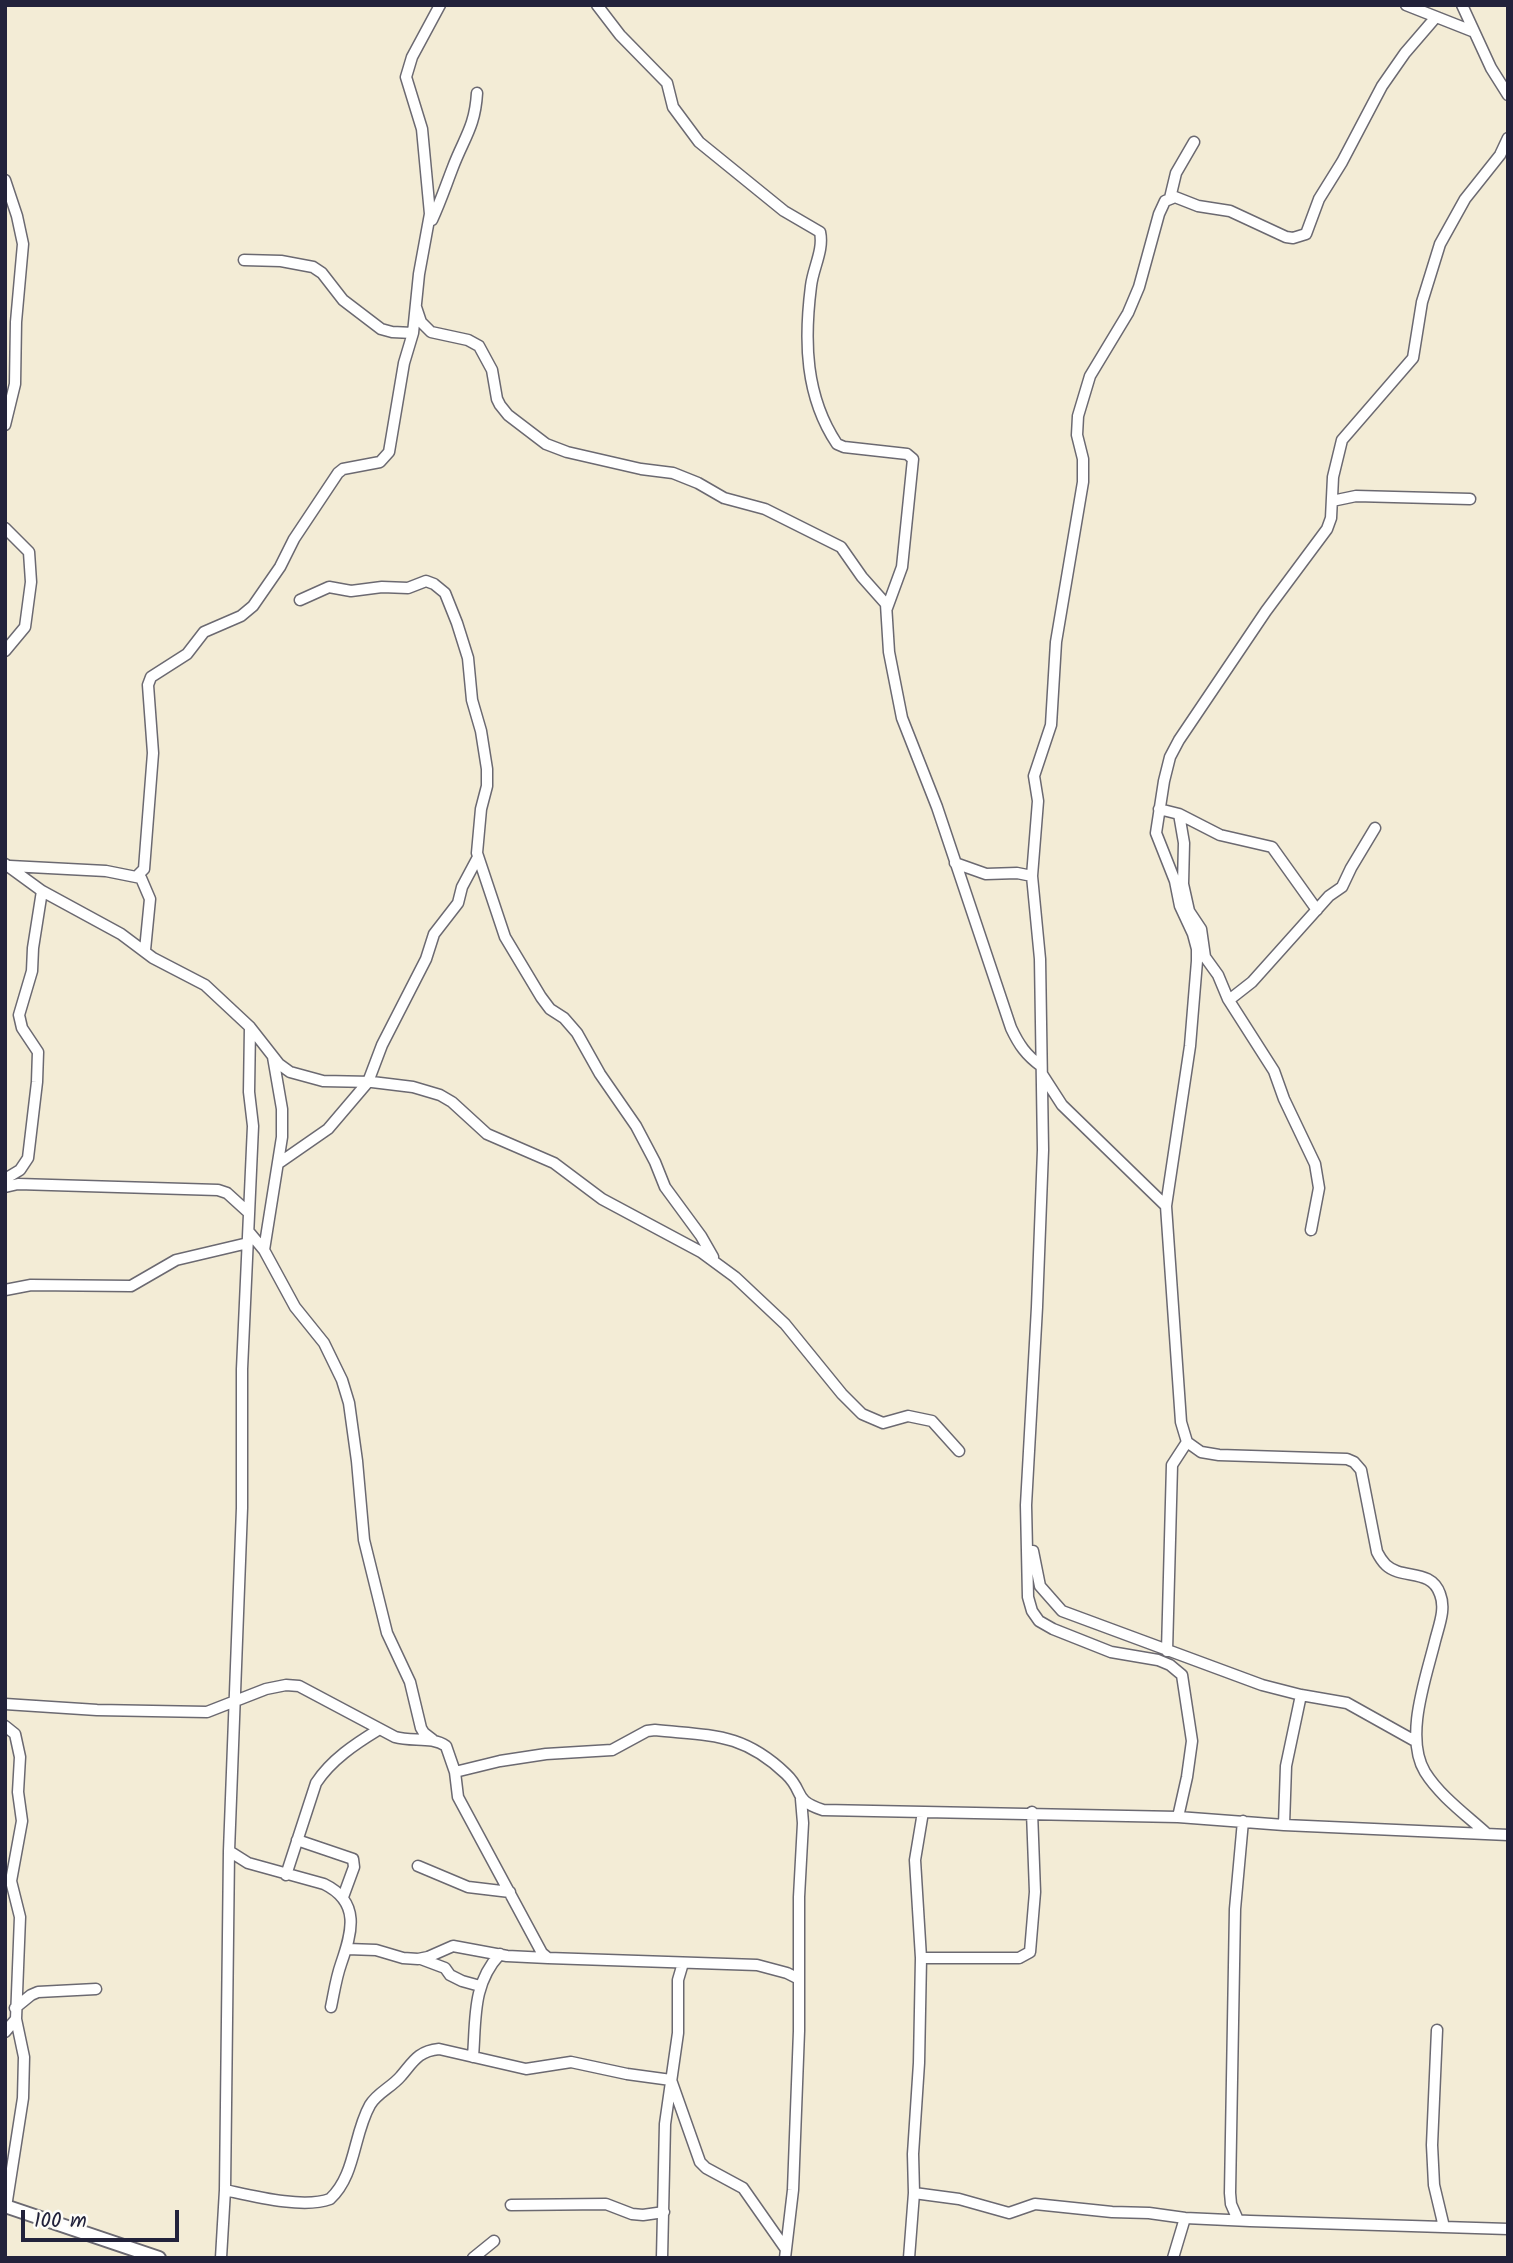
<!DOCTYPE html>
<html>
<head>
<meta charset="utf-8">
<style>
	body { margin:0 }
	#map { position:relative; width:1513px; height:2263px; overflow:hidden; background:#f3ecd6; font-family:Kalam,sans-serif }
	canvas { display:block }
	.frame { position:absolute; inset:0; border:7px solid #22223b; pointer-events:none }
	.scale { position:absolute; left:21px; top:2210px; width:158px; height:32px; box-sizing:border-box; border:4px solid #22223b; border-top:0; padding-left:9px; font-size:21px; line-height:24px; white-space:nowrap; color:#22223b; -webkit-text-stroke:5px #fdfcf7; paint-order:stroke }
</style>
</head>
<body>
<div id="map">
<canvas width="1513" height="2263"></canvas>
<div class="frame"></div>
<div class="scale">100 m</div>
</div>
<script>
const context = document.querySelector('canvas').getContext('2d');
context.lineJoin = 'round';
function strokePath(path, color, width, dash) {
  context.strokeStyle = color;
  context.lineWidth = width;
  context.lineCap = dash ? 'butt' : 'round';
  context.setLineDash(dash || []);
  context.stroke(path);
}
const minor = new Path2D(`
	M 597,5 L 620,35 L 667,83 L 673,107 L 699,142 L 784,211 L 820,232 C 824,250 813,268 811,286 C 804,341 805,396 837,444 L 844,447 L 907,454 L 913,459 L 902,567 L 887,608
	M 1406,5 L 1472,31
	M 1462,5 L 1491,68 L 1508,95
	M 5,180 L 17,216 L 23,244 L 16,322 L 15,384 L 5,425
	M 1170,198 L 1176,173 L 1194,142
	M 432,220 C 440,203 446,185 453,167 C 464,138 475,127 477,93
	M 244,260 L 281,261 L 313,267 L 322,273 L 343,300 L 381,329 L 392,332 L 413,333
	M 416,307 L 421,322 L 431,332 L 468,340 L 479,346 L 492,370 L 497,399 L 500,405 L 508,415 L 546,444 L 567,452 L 641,469 L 673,473 L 698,483 L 724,498 L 765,509 L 841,547 L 862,577 L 886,604 L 889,652 L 902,718 L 937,807 L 1011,1028 C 1019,1045 1026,1055 1041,1066
	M 1332,501 L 1356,496 L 1470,499
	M 5,528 L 29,552 L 31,582 L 25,627 L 5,651
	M 300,600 L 329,587 L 351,591 L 382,587 L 408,588 L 426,581 L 434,584 L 445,593 L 457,623 L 468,658 L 472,700 L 481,731 L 487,769 L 487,786 L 481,809 L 477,853 L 505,937 L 541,997 L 550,1009 L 564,1018 L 577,1033 L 600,1074 L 636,1126 L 655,1162 L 665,1187 L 701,1236 L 713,1257
	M 1159,809 L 1179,814 L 1220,835 L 1272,847 L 1317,910
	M 1179,814 L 1184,843 L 1183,884 L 1189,911 L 1201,929 L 1205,957 L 1218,975 L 1228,999 L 1274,1071 L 1284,1099 L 1315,1164 L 1319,1188 L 1311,1230
	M 955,863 L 986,874 L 1017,873 L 1032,876
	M 5,864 L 42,891 L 121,934 L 153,958 L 205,985 L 250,1027 L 279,1064 L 290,1072 L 323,1081 L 372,1082 L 413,1087 L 440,1095 L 452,1102 L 487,1134 L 554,1163 L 602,1199 L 701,1252 L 735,1277 L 785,1324 L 842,1394 L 862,1414 L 883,1423 L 908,1416 L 932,1421 L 959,1451
	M 10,866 L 106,871 L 141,878 L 150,899 L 145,950
	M 136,877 L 144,869 L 153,753 L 148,685 L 151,677 L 187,654 L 204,632 L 241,616 L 253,606 L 280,567 L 294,539 L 338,473 L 343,469 L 380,462 L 389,452 L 404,363 L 413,333 L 419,274 L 430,214 L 422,129 L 406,77 L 412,57 L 440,5
	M 1229,1000 L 1252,982 L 1329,896 L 1342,887 L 1351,868 L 1375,828
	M 1042,1074 L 1062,1105 L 1166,1206 L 1181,1422 L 1187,1442 L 1201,1452 L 1219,1455 L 1347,1459 L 1354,1462 L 1361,1470 L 1377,1552 C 1379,1556 1382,1561 1386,1565 C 1402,1580 1431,1568 1440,1594 C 1446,1609 1439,1625 1435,1641 C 1426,1678 1404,1737 1425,1772 C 1440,1796 1465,1814 1486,1833
	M 279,1163 L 328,1129 L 368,1082 L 382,1045 L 426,959 L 434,934 L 458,903 L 462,887 L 478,857
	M 5,1179 L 20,1170 L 28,1158 L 37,1082 L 38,1052 L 22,1028 L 19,1015 L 32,971 L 33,948 L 42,891
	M 5,1187 L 18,1184 L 218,1190 L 227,1193 L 249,1213
	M 1166,1206 L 1190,1046 L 1197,961 L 1197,949 L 1193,934 L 1180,906 L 1175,881 L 1156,833 L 1164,781 L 1170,757 L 1179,740 L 1266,611 L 1327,529 L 1331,518 L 1333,477 L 1342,440 L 1413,358 L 1422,302 L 1440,244 L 1465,199 L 1500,155 L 1508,138
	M 249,1232 L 264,1250 L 295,1307 L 324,1343 L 342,1380 L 349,1403 L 357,1461 L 364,1540 L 387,1633 L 410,1682 L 421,1728 L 424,1733 L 433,1740
	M 264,1250 L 282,1137 L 282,1109 L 273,1057
	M 5,1290 L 31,1285 L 131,1286 L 176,1260 L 248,1243
	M 1033,1551 L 1040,1586 L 1062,1611 L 1262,1685 L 1301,1695 L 1347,1703 L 1415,1741
	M 1167,1651 L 1172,1465 L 1187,1442
	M 5,1704 L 97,1710 L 207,1712 L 266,1689 L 286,1685 L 299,1686 L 395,1737 C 412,1742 432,1736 446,1746 L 455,1772 L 458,1797 L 542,1953 L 548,1958 L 757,1965 L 787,1973 L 799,1979
	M 5,1726 L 15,1734 L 20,1757 L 18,1792 L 22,1821 L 11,1881 L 20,1917 L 16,2019 L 24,2057 L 23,2098 L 6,2207
	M 455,1772 L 500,1761 L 546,1754 L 612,1750 L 647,1731 L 655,1730 C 711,1736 742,1732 786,1774 C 805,1792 792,1800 823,1810 L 1178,1817 L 1284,1825 L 1508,1835
	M 1178,1817 L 1187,1777 L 1192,1741 L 1182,1675 L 1170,1665 L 1158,1660 L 1111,1652 L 1053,1629 L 1039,1621 L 1032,1611 L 1028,1597 L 1026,1505 L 1037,1307 L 1043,1150 L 1040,959 L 1032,876 L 1038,801 L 1034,776 L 1051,725 L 1056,642 L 1083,482 L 1083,459 L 1077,435 L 1078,416 L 1090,376 L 1128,313 L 1139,287 L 1159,214 L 1165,201 L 1175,197 L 1198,206 L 1230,211 L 1286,237 L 1293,238 L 1306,234 L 1319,199 L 1342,162 L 1382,86 L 1405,53 L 1436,17
	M 1284,1825 L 1286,1766 L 1301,1695
	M 297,1840 L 353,1859 L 354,1867 L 343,1897
	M 229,1851 L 248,1863 L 324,1884 C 361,1902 352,1932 341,1964 C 336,1978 334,1993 331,2007
	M 418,1866 L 468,1887 L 510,1892
	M 286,1875 L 316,1783 C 331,1760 355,1744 378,1730
	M 347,1949 L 376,1950 L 403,1958 L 418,1959 L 428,1957 L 453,1946 L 507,1956 L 548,1958
	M 921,1958 L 1019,1958 L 1030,1952 L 1035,1892 L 1032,1812
	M 421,1959 L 445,1968 L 450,1975 L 462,1981 L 480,1986
	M 15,2008 L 31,1995 L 38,1992 L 96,1989
	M 1437,2030 L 1432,2145 L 1434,2185 L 1444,2227
	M 5,2032 L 16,2019
	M 473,2057 C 476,2019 472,1984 500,1954
	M 225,2190 C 253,2196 303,2209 330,2199 C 356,2175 353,2135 370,2105 C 377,2093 392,2087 401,2076 C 413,2062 418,2051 439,2049 L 526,2069 L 571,2062 L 627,2074 L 671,2080 L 700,2162 L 706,2168 L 743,2188 L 785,2248
	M 914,2193 L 959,2199 L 1009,2213 L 1035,2204 L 1112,2212 L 1149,2213 L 1185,2218 L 1250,2221 L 1508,2229
	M 511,2205 L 606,2204 L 632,2214 L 643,2215 L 664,2212
	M 1238,2220 L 1231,2204 L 1230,2193 L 1235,1909 L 1243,1821
	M 221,2258 L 225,2190 L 229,1851 L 242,1508 L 242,1369 L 253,1126 L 249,1092 L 250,1027
	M 473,2258 L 494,2241
	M 662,2258 L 665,2124 L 678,2033 L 678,1980 L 683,1963
	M 785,2258 L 793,2190 L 799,2031 L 799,1897 L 803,1823 L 801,1799
	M 909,2258 L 914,2193 L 913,2154 L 919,2063 L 921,1958 L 915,1860 L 923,1812
	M 1173,2258 L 1185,2218`);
const tertiary = new Path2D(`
	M 5,2206 L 159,2258`);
strokePath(minor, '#6b6971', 13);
strokePath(tertiary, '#6b6971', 16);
strokePath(minor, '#fff', 10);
strokePath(tertiary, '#fff', 12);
</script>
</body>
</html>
